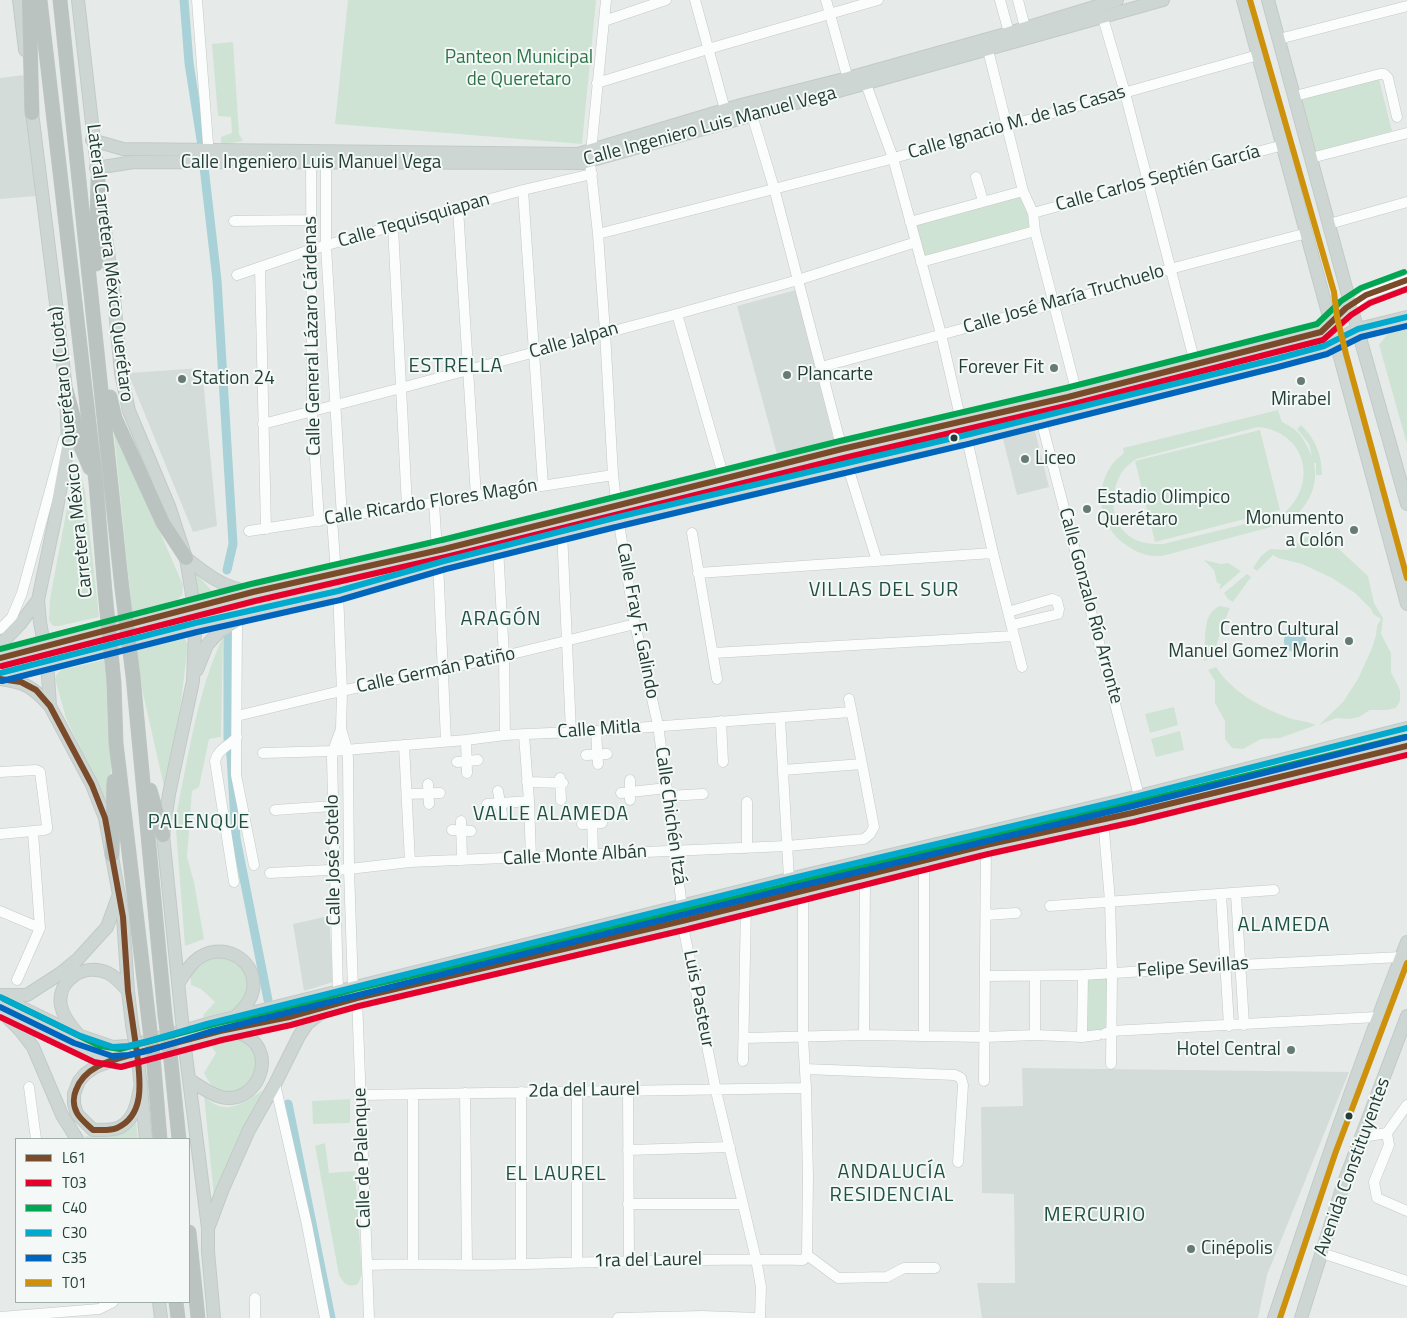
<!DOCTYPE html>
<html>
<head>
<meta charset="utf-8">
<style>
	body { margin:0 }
	#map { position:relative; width:1407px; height:1318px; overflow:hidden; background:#e6ebe9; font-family:"Titillium Web",sans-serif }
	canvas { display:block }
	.legend { position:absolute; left:15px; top:1138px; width:175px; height:165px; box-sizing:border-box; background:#f4f9f7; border:1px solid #a0aeaa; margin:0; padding:6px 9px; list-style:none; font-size:15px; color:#233e36 }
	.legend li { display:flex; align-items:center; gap:10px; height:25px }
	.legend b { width:25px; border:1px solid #a0aeaa }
</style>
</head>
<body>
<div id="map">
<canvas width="1407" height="1318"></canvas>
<ul class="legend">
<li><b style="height:6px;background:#7a4b2a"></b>L61</li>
<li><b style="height:6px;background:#e4002b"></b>T03</li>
<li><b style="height:6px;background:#00a651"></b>C40</li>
<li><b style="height:6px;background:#00a9ce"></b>C30</li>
<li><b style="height:6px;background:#0065bd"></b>C35</li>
<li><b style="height:6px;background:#cd910b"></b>T01</li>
</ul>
</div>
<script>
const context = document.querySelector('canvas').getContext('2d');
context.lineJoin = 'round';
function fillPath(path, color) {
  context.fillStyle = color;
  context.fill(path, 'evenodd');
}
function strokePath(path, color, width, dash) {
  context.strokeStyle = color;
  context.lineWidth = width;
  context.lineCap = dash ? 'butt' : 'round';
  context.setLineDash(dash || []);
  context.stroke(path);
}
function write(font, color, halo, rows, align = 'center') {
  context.font = font + ' "Titillium Web",sans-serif';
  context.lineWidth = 4;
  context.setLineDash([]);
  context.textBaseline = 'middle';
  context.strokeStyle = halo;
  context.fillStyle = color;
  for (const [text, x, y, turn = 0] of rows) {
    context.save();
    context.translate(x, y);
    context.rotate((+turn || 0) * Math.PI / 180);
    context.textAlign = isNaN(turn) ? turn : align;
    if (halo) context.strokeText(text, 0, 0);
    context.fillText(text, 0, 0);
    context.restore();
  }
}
fillPath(new Path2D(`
	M 24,75 L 36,196 L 0,199 L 0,78 Z
	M 796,290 L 835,445 L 778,458 L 737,306 Z
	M 202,368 L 217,526 L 193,532 L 128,373 Z
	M 1033,423 L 1049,487 L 1017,495 L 1001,431 Z
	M 329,916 L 333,982 L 304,991 L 293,924 Z
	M 1022,1068 L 1349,1072 L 1267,1275 L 1258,1318 L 982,1318 L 977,1283 L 1015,1283 L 1014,1194 L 982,1193 L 981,1107 L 1023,1106 Z`), '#d4dcd9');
fillPath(new Path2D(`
	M 348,0 L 596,0 L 582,144 L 335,124 Z
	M 233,42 L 239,134 L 243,141 L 221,145 L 221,137 L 232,133 L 231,117 L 218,116 L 212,44 Z
	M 1379,79 L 1392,131 L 1317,152 L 1301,99 Z
	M 1020,193 L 1028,216 L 1029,227 L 924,256 L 914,224 Z
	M 1407,328 L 1407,444 L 1379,345 L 1389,332 Z
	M 1278,410 L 1282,422 C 1302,432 1302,437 1312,456 L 1309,444 L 1297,429 L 1301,425 C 1316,439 1322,456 1322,475 L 1316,475 L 1316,463 L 1314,463 C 1319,488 1307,509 1286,523 L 1162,556 C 1148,557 1137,553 1126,545 C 1099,527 1093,489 1113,463 C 1116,459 1121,456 1124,453 L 1123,448 ZM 1258,427 C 1307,432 1319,485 1282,515 L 1163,544 C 1154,544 1145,544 1136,540 C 1110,528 1108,495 1122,472 C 1125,467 1131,463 1136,459 Z
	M 113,424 L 183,585 L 182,595 L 175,602 L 132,612 Z
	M 1260,430 L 1280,510 L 1155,542 L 1135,461 Z
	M 76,460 L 85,490 L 99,617 L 59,626 L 53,626 L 49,620 L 50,599 Z
	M 1313,536 L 1327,538 L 1368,576 L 1374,603 L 1383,618 L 1381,634 L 1391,653 L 1391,672 L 1400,690 L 1400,701 L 1396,708 L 1387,710 L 1370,710 L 1359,717 L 1350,719 L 1336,718 L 1319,725 L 1343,702 L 1358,679 L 1372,648 L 1376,635 L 1377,626 L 1381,619 L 1373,614 L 1371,609 L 1355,593 L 1332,578 L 1302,564 L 1278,558 L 1273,555 L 1257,571 L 1253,568 L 1261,556 L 1270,549 L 1288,550 L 1306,537 Z
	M 1204,560 L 1221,564 L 1228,563 L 1241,571 L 1219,590 L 1221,584 L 1217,583 L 1214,570 Z
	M 191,568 L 211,590 L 220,594 L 196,600 Z
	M 1247,574 L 1251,577 L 1233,602 L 1228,599 L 1224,593 Z
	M 1219,606 L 1230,608 L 1220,632 L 1214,656 L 1204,661 C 1207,643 1200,616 1219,606 Z
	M 181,637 L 185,639 L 188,644 L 181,702 L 165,791 L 142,689 L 136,648 Z
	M 223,637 L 221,737 L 209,739 L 199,787 L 192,791 L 187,857 L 194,882 L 204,939 L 185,946 L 176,829 L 177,811 C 189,753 198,689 223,637 Z
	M 104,660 L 113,738 L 108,809 L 66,718 L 55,679 L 57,674 L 61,670 Z
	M 1216,667 C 1232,692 1262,708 1289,718 C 1298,721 1308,721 1316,725 L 1280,738 L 1261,739 L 1243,749 L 1232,748 L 1225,739 L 1225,721 L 1215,703 L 1215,681 L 1208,670 Z
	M 1174,707 L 1178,725 L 1150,733 L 1145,714 Z
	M 1180,731 L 1184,750 L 1156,757 L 1151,739 Z
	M 221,951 L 251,972 L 243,1009 L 207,1024 L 203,1015 L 215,1002 L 201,989 L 191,985 L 190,968 Z
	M 1108,976 L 1107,1030 L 1084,1034 L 1085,977 Z
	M 230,1038 C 291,1048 231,1130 204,1073 L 216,1053 L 206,1039 Z
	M 263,1090 L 214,1197 L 204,1095 C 224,1118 242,1104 263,1090 Z
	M 350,1099 L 350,1123 L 313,1124 L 312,1101 Z
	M 136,1121 L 138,1139 L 87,1139 L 84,1136 C 105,1138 119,1133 136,1121 Z
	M 325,1143 L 329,1173 L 355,1171 L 362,1274 L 358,1284 C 348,1288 344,1284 339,1275 L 315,1146 Z`), '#cfe3d5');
fillPath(new Path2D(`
	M1284 641a11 11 0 1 1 22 0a11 11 0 1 1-22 0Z`), '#a8d2d8');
strokePath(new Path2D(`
	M 184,0 L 189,63 L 202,146
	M 204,167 L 217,280 L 233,544 L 227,570
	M 228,634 L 228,739 L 231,756 L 236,838 L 268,1000
	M 288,1104 L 331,1318`), '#a8d2d8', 9);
const minor = new Path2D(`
	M 197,0 L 209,157
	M 606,0 L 590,162 L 598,234 L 605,332 L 613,475 L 618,517 L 635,624 L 658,725 L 675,851 L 682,907 L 682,921 L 716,1091 L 756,1259 L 761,1287 L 760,1318
	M 695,0 L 727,117
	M 826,0 L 849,83
	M 1000,0 L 1011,40
	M 1018,0 L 1027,35
	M 1103,18 L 1125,93 L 1195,363
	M 604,21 L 666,0
	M 1279,39 L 1407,6
	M 988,50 L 1023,191 L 1033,213 L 1035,231 L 1077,394
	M 862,79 L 866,84 L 893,158 L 941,334 L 961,421
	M 597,83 L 708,49 L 878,0
	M 1295,96 L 1380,74 L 1384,74 L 1388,78 L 1397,117
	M 752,115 L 774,188 L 842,449
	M 311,155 L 312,411 L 319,521
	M 326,157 L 326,246 L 342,518
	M 1311,158 L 1407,133
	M 976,177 L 983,201
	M 523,190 L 543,485
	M 458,208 L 476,497
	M 1033,213 L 1283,145
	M 234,221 L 311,220
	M 910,222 L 1023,191
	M 1329,224 L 1407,202
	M 393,226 L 407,507
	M 598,234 L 883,161 L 1258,55
	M 921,262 L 1035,231
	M 260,268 L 266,529
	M 237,275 L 310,250 L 393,226 L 523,190 L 592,174
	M 1351,306 L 1366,295 L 1407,280
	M 677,314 L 724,478
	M 821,367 L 1073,299 L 1170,269 L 1307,233
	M 1040,416 L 1139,796
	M 263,424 L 401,388 L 677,314 L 798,280 L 916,242
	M 966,435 L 993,553 L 1022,667
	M 847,464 L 877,561
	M 434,503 L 437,551
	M 332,519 L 336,574
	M 249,531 L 613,475
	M 562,531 L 571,732
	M 692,533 L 717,679
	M 498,547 L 504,656 L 505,735
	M 438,562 L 446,741
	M 698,573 L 993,553
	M 338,591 L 342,692 L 341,729 L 333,751 L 332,758 L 338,992
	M 1008,612 L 1052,599 L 1057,601 L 1059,609 L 1058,614 L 1012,625
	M 237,621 L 236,775 L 254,865
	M 0,629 L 12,617 L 22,593 L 64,439
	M 713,653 L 1014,636
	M 237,716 L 332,693 L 504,656 L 635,624
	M 780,718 L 789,879
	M 721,721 L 723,762
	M 341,729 L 347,749 L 348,758 L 349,869 L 353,989
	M 596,731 L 598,764
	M 524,735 L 529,801 L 531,858
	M 466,740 L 467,773
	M 404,745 L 410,862
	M 263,753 L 333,751 L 466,740 L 505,735 L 596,731 L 851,712
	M 586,755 L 607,754
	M 457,762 L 478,760
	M 783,770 L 862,764
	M 0,772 L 36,770 L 40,772 L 47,826 L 47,829 L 44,830 L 0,834
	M 560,778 L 561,800
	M 630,780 L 630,800
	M 527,782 L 563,783
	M 428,784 L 429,804
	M 498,791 L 502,814
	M 621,793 L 667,788
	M 407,794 L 440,793
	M 668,796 L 703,794
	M 747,802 L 747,848
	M 487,804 L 529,801
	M 275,810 L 333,806
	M 592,813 L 593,856
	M 1103,819 L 1110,901 L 1112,973 L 1111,1064
	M 461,821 L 462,860
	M 582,824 L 602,823
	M 452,830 L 471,831
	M 983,840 L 986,845 L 984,1081
	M 270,873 L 349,869 L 410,862 L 787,846 L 864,839 L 870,834 L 874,827 L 862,764 L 849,699
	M 234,882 L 215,761 C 218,749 229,746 237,737
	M 803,891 L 803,1037 L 806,1088 L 808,1177 L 807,1255
	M 1221,894 L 1229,1026
	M 1236,894 L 1244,1025
	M 1050,906 L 1274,890
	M 0,911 L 40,928
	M 986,915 L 1016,913
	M 985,976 L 1083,975 L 1240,965 L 1401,957
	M 17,980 L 40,928 L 33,832
	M 357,998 L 369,1318
	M 1104,1034 L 1111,1031 L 1377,1017
	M 864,1035 L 865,876
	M 1035,1035 L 1035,976
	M 924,1036 L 924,861
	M 1082,1037 L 1083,975
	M 744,1038 L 864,1035 L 985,1037 L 1035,1035 L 1082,1037 L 1098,1035
	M 743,1061 L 746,905
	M 805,1069 L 955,1075 L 961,1078 L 963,1085 L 958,1162
	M 275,1084 L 307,1225 L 325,1318
	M 29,1087 L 36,1139
	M 628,1091 L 629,1262
	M 521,1092 L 521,1264
	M 465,1093 L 467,1264
	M 361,1095 L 806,1088
	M 413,1095 L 413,1264
	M 1387,1133 L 1389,1145 L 1374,1182 L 1377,1198 L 1407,1211
	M 1362,1137 L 1387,1133 L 1407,1105
	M 628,1150 L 730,1147
	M 628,1204 L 743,1204
	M 1322,1253 L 1407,1281
	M 807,1255 L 838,1278 L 887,1277 L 904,1268 L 935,1268
	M 577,1262 L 577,1091
	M 367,1265 C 419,1263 471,1266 523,1264 C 616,1262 709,1258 803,1260 L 807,1255
	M 255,1298 L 255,1318
	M 0,1317 L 99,1309 L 113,1302
	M 618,1318 L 702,1316 L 759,1318`);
const major = new Path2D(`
	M 19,0 L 25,50
	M 78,0 L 98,176
	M 1243,0 L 1407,604
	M 1268,0 L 1351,306 L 1407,504
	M 31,104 L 60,336 L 66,390 L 68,447 L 55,519 L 38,600 L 40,622 L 47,661 L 50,706 L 92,785 L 105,818 L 123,917 L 128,991 L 132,1025
	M 92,140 L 123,149 L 578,154 L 741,105 L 848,78 L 1009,33 L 1117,0
	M 96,168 L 134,162 L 582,163 L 1163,0
	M 102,209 L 113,288 L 121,373 L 129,411 L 169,506 L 186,558 L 194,607 L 195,632 L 193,681 L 169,794 L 163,835 L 181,1011
	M 186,558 C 205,573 223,588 248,591
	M 0,645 L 20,624 L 38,600
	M 0,658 L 253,592 L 444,549 L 842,449 L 1068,397 L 1321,332 L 1346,308 L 1351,306
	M 197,670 L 207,645 L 219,632 L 245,616
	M 0,673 L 195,623 L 338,591 L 444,561 L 618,517 L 966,435 L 1276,359 L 1324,346 L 1358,329 L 1407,317
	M 0,679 C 26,683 32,686 50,706
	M 179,982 C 184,975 189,966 195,961 C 219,939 258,958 253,990 C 251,1002 242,1010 234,1018
	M 2,995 L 27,995 L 61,973 L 78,959 L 107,927 L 118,897
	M 0,997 L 78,1035 L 113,1047 L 128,1046 L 149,1041 L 207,1024 L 789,879 L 1127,799 L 1407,728
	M 0,1010 L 20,1030 L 33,1047 L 62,1115 L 77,1139
	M 5,1010 L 97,1054 L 117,1058
	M 77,1033 C 70,1025 63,1016 61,1006 C 56,980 85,962 108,973 C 116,977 122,984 128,991
	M 185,1048 L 208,1228 L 208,1251 L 214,1318
	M 138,1059 L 146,1139
	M 190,1080 C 199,1086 210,1094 221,1097 C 256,1106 279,1054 246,1036 C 241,1033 234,1033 227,1032
	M 141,1083 C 138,1099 135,1125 114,1129 C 108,1130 100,1130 93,1130 L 77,1114 L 74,1104 L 74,1094 L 79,1081 L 85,1074 L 95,1067 L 120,1058 L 220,1031 L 289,1017 L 357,998 L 682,921 L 986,845 L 1132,813 L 1407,746
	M 209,1226 L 222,1191 L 249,1130 L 275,1084 L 299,1036 L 307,1024 L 327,1008
	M 159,1302 L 161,1318
	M 1274,1318 C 1316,1192 1358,1066 1407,942
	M 1301,1318 L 1343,1185 L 1407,1016`);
const highway = new Path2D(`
	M 29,0 L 32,113
	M 40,0 L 96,483 L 105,592
	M 60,0 L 122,589
	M 96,264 L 98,179
	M 66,390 L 82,449 L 90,468
	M 110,397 L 115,418 L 163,523 L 186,558
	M 133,676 L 165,1016
	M 114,683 L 116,743 L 149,1022
	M 150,790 L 163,835
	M 112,855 L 114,781
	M 170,1052 L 179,1139
	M 153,1055 L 160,1139
	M 189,1232 L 198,1318
	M 176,1302 L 178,1318`);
strokePath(minor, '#c3c8c6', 11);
strokePath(major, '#c2cac7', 14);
strokePath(highway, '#c2cac7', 15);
strokePath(minor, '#fbfcfc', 10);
strokePath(major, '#ced6d4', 12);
strokePath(highway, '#bbc3c1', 14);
const majorBridge = new Path2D(`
	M 181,1011 L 185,1048
	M 132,1025 L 138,1059`);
const highwayBridge = new Path2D(`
	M 122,589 L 133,676
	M 105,592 L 114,683
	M 165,1016 L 170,1052
	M 149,1022 L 153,1055`);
strokePath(majorBridge, '#c2cac7', 14, []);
strokePath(highwayBridge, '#c2cac7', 15, []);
strokePath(majorBridge, '#ced6d4', 12);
strokePath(highwayBridge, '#bbc3c1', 14);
strokePath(new Path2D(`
	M 0,658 L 253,592 L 444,549 L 842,449 L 1068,397 L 1321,332 L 1346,308 L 1366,295 L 1407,280
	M 0,679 L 21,682 L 36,690 L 50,706 L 92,785 L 105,818 L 123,917 L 128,991 L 137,1053
	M 137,1053 C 140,1079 146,1115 117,1128 C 111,1131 100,1130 93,1130 C 88,1125 80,1119 77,1113 C 73,1106 73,1097 76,1090 C 85,1065 113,1060 137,1053 Z
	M 137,1053 L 220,1031 L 289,1017 L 357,998 L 682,921 L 986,845 L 1132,813 L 1407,746`), '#7a4b2a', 6);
strokePath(new Path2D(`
	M 2,666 L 255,601 L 446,557 L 844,458 L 1070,405 L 1323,340 L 1351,315 L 1370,303 L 1407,289
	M 0,1017 L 94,1062 L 121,1067 L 222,1040 L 291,1025 L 359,1006 L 684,930 L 988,854 L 1134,822 L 1407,755`), '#e4002b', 6);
strokePath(new Path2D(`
	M 0,649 L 251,584 L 442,540 L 840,441 L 1066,388 L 1317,324 L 1341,301 L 1361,288 L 1404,272
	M 4,999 L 100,1046 L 120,1049 L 218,1023 L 287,1008 L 355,989 L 680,912 L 984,837 L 1130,804 L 1405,737`), '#00a651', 6);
strokePath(new Path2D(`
	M 0,673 L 195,623 L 338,591 L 444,561 L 618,517 L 966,435 L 1276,359 L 1324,346 L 1358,329 L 1407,317
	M 0,997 L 78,1035 L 113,1047 L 128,1046 L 149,1041 L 207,1024 L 789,879 L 1127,799 L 1407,728`), '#00a9ce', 6);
strokePath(new Path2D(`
	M 2,681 L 197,632 L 340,600 L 446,569 L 620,526 L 968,444 L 1278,367 L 1327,354 L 1361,337 L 1407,326
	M 0,1007 L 74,1043 L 112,1056 L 129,1055 L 151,1050 L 209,1032 L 791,888 L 1129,807 L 1407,737`), '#0065bd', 6);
strokePath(new Path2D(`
	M 1250,0 L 1334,292 L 1337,317 L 1346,354 L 1407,578
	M 1280,1318 L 1335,1154 L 1407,963`), '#cd910b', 6);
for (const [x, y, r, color] of [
	[1054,368,5,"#677b75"],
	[787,375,5,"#677b75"],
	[182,379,5,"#677b75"],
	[1301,381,5,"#677b75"],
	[954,438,4.5,"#233e36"],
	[1025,459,5,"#677b75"],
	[1087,509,5,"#677b75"],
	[1354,530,5,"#677b75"],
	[1349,641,5,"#677b75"],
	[1291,1050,5,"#677b75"],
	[1349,1116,4.5,"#233e36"],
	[1191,1249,5,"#677b75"]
]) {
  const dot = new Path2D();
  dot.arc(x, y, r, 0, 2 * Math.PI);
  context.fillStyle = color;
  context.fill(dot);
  strokePath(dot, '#f4f9f7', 2);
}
write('19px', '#2e7448', '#f4f9f7', [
	["Panteon Municipal",519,58],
	["de Queretaro",519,80]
]);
write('19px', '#233e36', '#f4f9f7', [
	["Calle Ignacio M. de las Casas",1017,123,-16],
	["Calle Ingeniero Luis Manuel Vega",710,127,-15],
	["Calle Ingeniero Luis Manuel Vega",311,163],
	["Calle Carlos Septién García",1158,179,-15],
	["Calle Tequisquiapan",414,221,-16],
	["Lateral Carretera México Querétaro",109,263,83],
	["Calle José María Truchuelo",1064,300,-16],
	["Calle General Lázaro Cárdenas",313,336,-91],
	["Calle Jalpan",574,341,-16],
	["Carretera México - Querétaro (Cuota)",72,452,-96],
	["Calle Ricardo Flores Magón",431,503,-9],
	["Calle Gonzalo Río Arronte",1090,606,75],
	["Calle Fray F. Galindo",637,621,79],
	["Calle Germán Patiño",436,671,-12],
	["Calle Mitla",599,730,-4],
	["Calle Chichén Itzá",670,816,82],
	["Calle Monte Albán",575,856,-3],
	["Calle José Sotelo",334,860,-91],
	["Felipe Sevillas",1193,968,-4],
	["Luis Pasteur",698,999,79],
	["2da del Laurel",584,1091,-1],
	["Calle de Palenque",363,1158,-92],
	["Avenida Constituyentes",1353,1167,-70],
	["1ra del Laurel",648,1261,-1]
]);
write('19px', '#233e36', '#f4f9f7', [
	["Forever Fit",1044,368,"right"],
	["Plancarte",797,375],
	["Station 24",192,379],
	["Mirabel",1301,400,"center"],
	["Liceo",1035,459],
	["Estadio Olimpico",1097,498],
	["Querétaro",1097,520],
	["Monumento",1344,519,"right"],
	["a Colón",1344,541,"right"],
	["Centro Cultural",1339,630,"right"],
	["Manuel Gomez Morin",1339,652,"right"],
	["Hotel Central",1281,1050,"right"],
	["Cinépolis",1201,1249]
], 'left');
context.letterSpacing = '1px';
write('20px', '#205043', '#f4f9f7', [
	["ESTRELLA",456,367],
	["VILLAS DEL SUR",884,591],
	["ARAGÓN",501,620],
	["VALLE ALAMEDA",551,815],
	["PALENQUE",199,823],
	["ALAMEDA",1284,926],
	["ANDALUCÍA",892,1173],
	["RESIDENCIAL",892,1196],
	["EL LAUREL",556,1175],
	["MERCURIO",1095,1216]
]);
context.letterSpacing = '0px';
</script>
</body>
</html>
